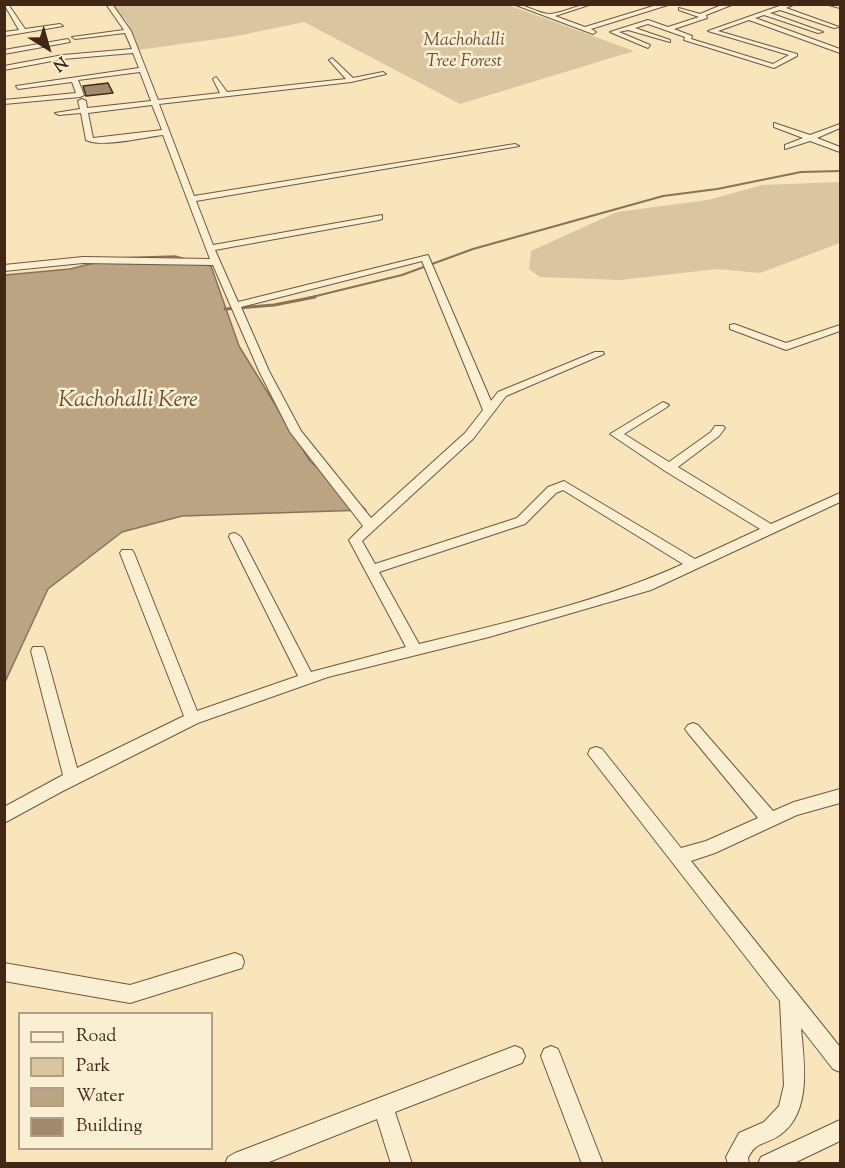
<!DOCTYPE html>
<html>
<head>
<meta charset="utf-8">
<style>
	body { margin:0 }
	#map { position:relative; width:845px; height:1168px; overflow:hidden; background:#f8e5bc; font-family:"Sorts Mill Goudy",serif }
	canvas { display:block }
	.frame { position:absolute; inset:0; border:6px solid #422616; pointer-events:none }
	.legend { position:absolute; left:18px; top:1012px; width:195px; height:138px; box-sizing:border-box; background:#faeed3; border:2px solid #b09e87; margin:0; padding:8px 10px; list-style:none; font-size:18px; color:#422616 }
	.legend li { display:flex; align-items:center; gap:12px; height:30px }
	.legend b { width:30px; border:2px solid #b09e87 }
	.north { position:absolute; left:18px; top:18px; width:60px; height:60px; -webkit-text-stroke:4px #faeed3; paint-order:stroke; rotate:143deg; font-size:16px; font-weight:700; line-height:24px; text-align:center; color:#422616 }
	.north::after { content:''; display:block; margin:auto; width:21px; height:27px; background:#422616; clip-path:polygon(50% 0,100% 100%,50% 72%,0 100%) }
</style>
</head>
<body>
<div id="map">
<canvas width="845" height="1168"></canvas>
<div class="frame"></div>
<ul class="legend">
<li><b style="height:8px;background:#faeed3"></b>Road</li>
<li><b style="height:16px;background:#d9c5a0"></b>Park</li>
<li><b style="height:16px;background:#baa484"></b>Water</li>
<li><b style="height:16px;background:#a1896c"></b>Building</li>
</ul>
<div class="north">N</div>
</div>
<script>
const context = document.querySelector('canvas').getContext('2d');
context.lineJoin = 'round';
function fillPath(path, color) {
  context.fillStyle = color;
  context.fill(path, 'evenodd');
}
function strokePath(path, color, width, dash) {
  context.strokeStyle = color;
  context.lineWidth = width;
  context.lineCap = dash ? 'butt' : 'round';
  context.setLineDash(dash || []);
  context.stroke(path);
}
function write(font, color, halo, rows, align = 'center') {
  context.font = font + ' "Sorts Mill Goudy",serif';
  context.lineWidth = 5;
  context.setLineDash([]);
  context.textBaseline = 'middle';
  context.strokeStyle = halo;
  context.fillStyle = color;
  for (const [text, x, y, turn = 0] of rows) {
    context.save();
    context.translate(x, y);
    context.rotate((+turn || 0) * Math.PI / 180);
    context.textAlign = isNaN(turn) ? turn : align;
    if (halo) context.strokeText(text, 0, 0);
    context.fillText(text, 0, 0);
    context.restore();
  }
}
fillPath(new Path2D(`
	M 111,5 L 508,5 L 634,51 L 460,104 L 304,22 L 232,37 L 138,50 L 127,22 Z
	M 840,182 L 840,243 L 760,273 L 717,269 L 620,280 L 540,277 L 529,269 L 531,251 L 617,212 L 708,200 L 762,185 Z`), '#d9c5a0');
const water = new Path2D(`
	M 175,256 L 211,266 L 239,346 L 310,461 L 366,510 L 182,516 L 122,532 L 48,589 L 5,682 L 5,275 L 70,269 L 114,258 Z`);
fillPath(water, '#baa484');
strokePath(water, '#8a7258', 1.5);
strokePath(new Path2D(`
	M 308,298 L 402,275 L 473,249 L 663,196 L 717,189 L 801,172 L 840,171`), '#8a7258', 2);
strokePath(new Path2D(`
	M 225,309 L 274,305 L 315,297`), '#8a7258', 3);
const building = new Path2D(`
	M 108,83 L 113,93 L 86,96 L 83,86 Z`);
fillPath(building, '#a1896c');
strokePath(building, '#422616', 1.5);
const minor = new Path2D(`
	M 4,4 L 8,4 L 25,29 L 60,24 L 63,26 L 4,36 L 4,32 L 19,30 Z
	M 106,4 L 112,4 L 131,31 L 158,100 L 220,93 L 213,79 L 216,77 L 227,92 L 346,79 L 329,60 L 332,58 L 353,78 L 383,72 L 386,74 L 351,82 L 159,104 L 194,196 L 515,144 L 519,146 L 196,201 L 213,245 L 382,215 L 382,219 L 379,220 L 215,250 L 238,302 L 428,255 L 491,401 L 498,392 L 595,352 L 603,352 L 604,354 L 506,396 L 473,439 L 362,541 L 375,564 L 517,518 L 548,487 L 564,481 L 695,559 L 760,529 L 665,471 L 610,434 L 663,402 L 669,405 L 667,407 L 624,434 L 669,462 L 711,432 L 715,426 L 723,426 L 725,428 L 719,436 L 678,467 L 771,524 L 840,493 L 840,502 L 651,590 L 489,637 L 328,677 L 198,723 L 61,792 L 4,823 L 4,807 L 63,775 L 31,651 L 33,647 L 43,647 L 45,651 L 77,768 L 184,716 L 120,553 L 122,550 L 132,550 L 134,553 L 197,711 L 298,676 L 229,537 L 230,534 L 235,533 L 241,537 L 311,672 L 406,647 L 349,540 L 363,526 L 290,432 L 259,371 L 213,265 L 83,263 L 4,271 L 4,265 L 83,257 L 210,259 L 163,135 C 145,137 101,148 86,140 L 81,113 L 59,115 L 55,113 L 80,109 L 78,101 L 82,99 L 86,101 L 87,108 L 151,101 L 140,72 L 78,80 L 84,95 L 80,97 L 4,104 L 4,100 L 76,93 L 72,82 L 18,89 L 16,86 L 139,68 L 133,53 L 63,59 L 4,70 L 4,66 L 63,55 L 132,49 L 125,33 L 75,39 L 72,37 L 124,30 ZM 152,105 L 162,130 L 93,138 L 88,113 ZM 422,261 L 483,410 L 465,433 L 371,518 L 301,431 L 269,371 L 241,307 ZM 563,490 L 683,564 C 600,602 508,622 419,644 L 379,572 L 525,524 L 556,493 Z
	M 513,4 C 526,4 538,14 550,14 C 564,13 577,4 592,4 L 555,16 L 585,27 L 660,4 L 671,4 L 591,29 L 596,32 L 593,34 Z
	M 724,4 L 734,4 L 706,15 L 707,18 L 674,29 L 692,36 L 691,39 L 773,64 L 789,55 L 708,31 L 785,4 L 795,4 L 786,8 L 839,27 L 834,28 L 780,10 L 770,13 L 823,32 L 818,33 L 764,15 L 755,18 L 840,49 L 840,53 L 749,20 L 718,31 L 797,54 L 797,56 L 774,68 L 684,40 L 685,37 L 648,24 L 635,28 L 670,40 L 670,42 L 628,30 L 619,32 L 650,45 L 648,48 L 610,32 L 648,20 L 668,27 L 699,17 L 679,10 L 679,8 L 700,14 Z
	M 825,4 L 840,4 L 840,8 Z
	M 68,39 L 70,42 L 4,54 L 4,50 Z
	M 774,123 L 810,135 L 840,124 L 840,128 L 817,138 L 840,147 L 840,152 L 810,141 L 785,149 L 785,145 L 803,138 L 774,127 Z
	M 734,324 L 786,343 L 840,325 L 840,331 L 786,350 L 730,329 L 730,325 Z
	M 693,723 L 698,725 L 773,811 L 794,802 L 840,789 L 840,803 L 797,815 L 715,853 L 691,861 L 840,1047 L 840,1072 L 833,1069 L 801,1028 C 804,1063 813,1115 777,1137 C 763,1145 756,1142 748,1158 L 749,1164 L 728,1164 L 726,1157 L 739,1133 L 764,1122 L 779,1106 L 784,1085 L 780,1001 L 588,754 L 590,749 L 596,747 L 602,749 L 681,848 L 706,841 L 758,818 L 688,733 L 685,729 L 688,725 Z
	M 235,953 L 242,956 L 244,962 L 242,968 L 130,1003 L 4,981 L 4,963 L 130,985 Z
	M 515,1046 L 522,1049 L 525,1056 L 522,1063 L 395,1112 L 412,1164 L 391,1164 L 377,1119 L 264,1164 L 225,1164 L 228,1157 L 235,1153 Z
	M 551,1046 L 558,1049 L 603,1164 L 582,1164 L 541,1056 L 544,1049 Z
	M 840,1120 L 840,1141 L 792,1164 L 758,1164 L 761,1157 Z`);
strokePath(minor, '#705640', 2);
fillPath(minor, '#faeed3');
write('italic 18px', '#684e38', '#faeed3', [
	["Machohalli",464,42],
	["Tree Forest",464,63]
]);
write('italic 22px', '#664c37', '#faeed3', [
	["Kachohalli Kere",128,402]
]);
</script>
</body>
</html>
